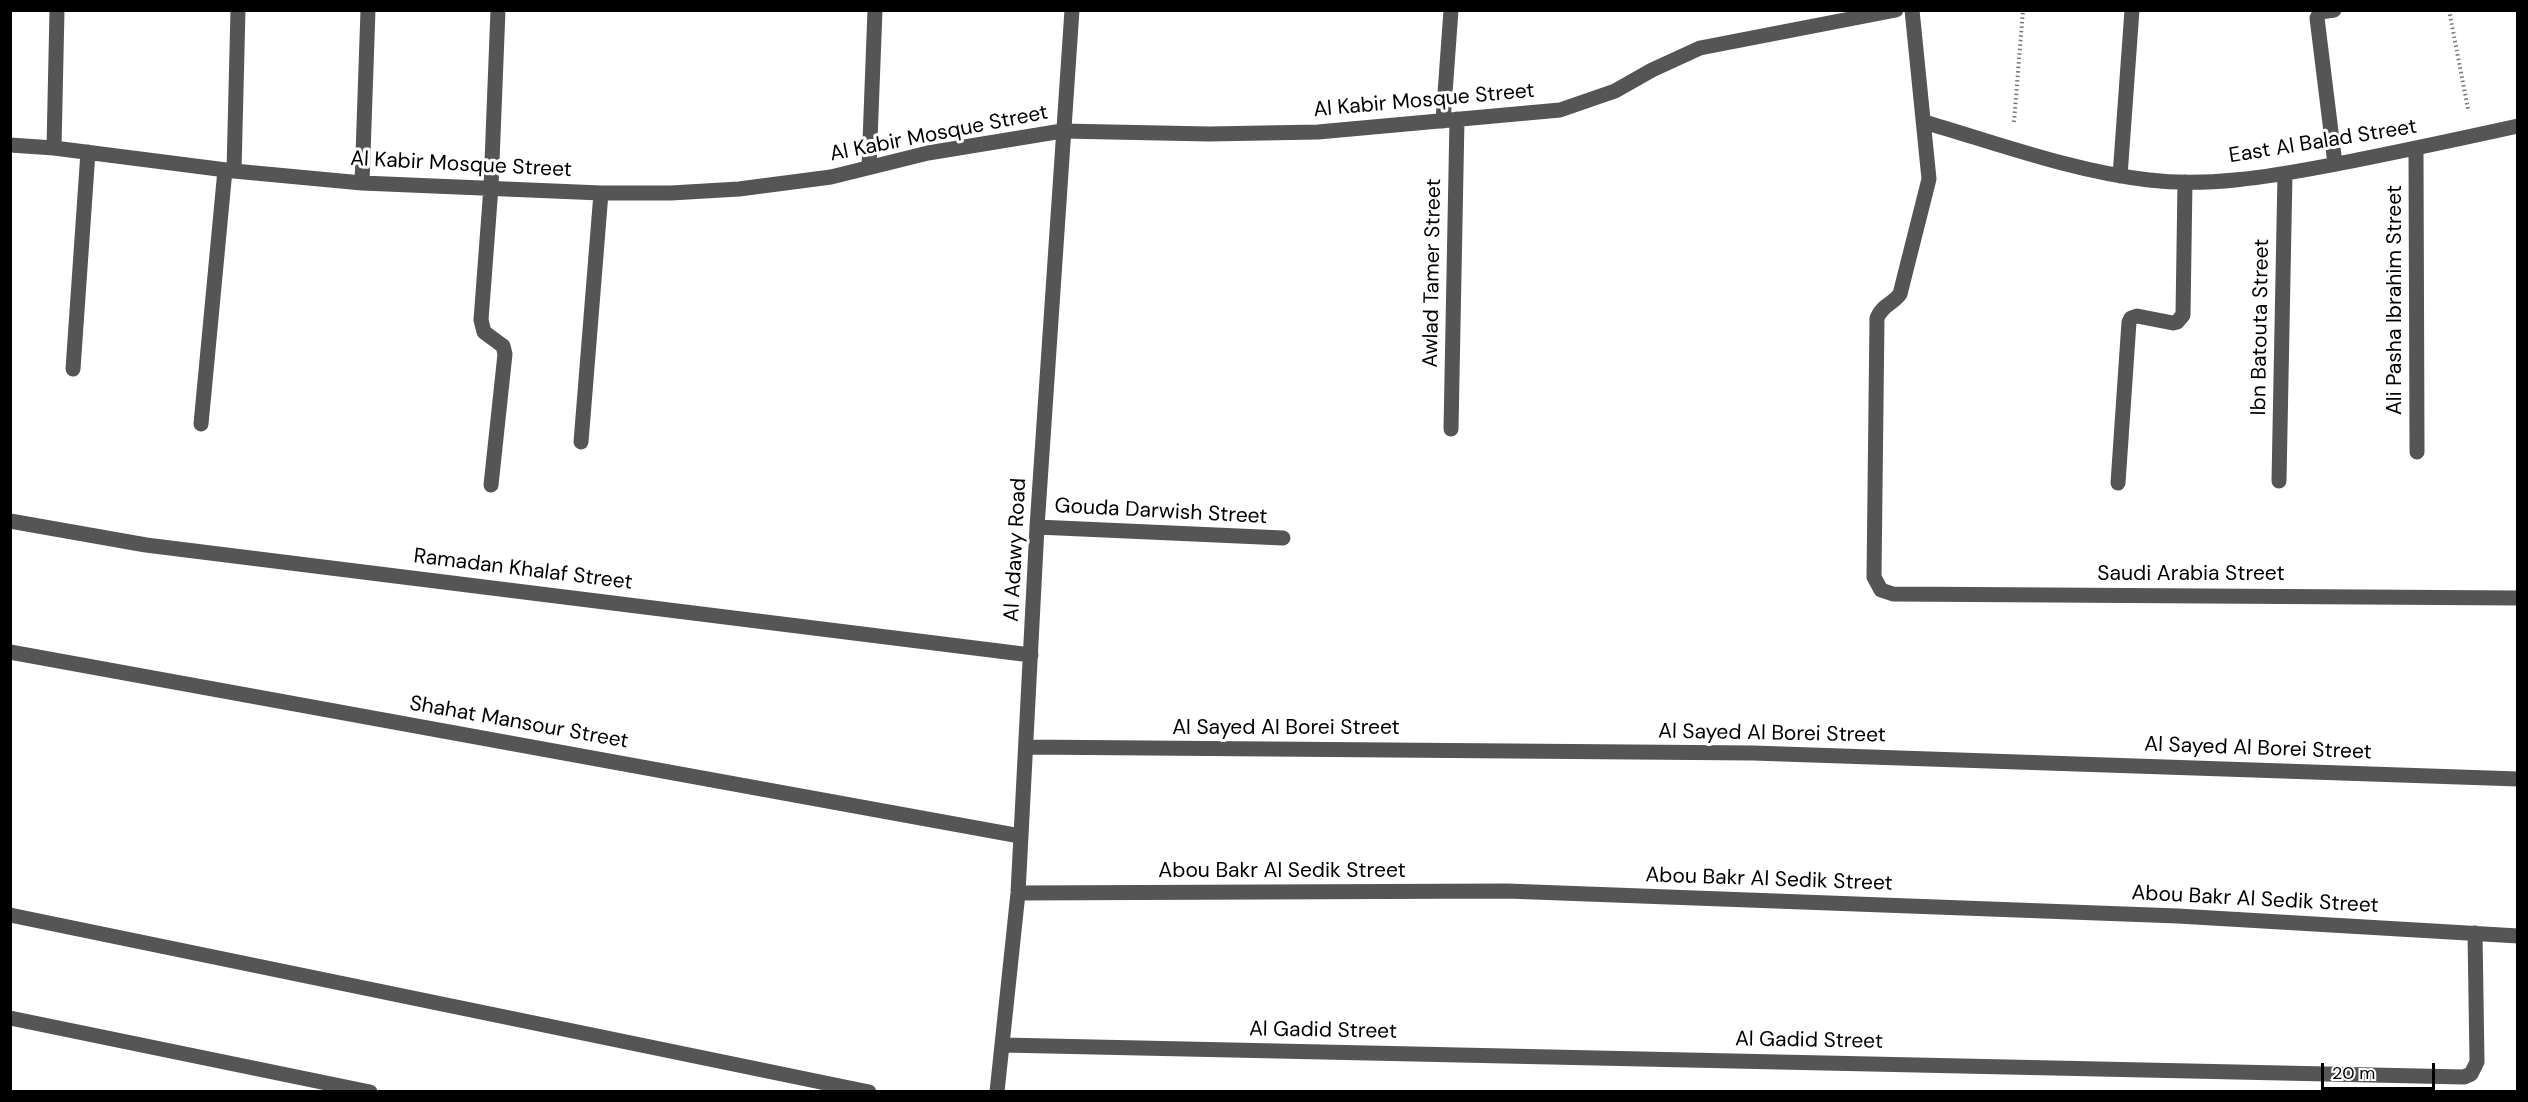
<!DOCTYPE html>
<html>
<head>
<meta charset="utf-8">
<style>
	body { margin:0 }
	#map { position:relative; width:2528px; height:1102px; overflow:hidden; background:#fff; font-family:"DM Sans",sans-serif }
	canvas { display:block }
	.frame { position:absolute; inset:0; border:12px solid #000; pointer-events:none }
	.scale { position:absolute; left:2321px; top:1063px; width:114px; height:27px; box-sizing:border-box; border:3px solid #000; border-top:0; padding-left:8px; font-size:18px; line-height:21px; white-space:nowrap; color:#000; -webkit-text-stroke:4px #fff; paint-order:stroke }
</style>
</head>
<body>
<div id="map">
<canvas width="2528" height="1102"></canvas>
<div class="frame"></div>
<div class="scale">20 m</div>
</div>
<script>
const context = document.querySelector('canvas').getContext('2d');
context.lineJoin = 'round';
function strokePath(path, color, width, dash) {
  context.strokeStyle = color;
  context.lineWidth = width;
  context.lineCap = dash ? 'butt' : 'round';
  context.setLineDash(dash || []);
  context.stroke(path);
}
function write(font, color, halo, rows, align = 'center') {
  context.font = font + ' "DM Sans",sans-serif';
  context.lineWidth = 6;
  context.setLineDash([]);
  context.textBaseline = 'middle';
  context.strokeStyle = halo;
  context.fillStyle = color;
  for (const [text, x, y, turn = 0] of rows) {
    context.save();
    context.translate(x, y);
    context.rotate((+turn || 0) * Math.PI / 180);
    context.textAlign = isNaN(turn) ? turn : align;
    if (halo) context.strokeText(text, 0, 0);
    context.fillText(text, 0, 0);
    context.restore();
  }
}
strokePath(new Path2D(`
	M 2449,10 L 2468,109
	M 2014,122 L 2023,10`), '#777', 4, [1.5, 3]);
strokePath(new Path2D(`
	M 1912,10 L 1929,179 L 1900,294 C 1893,304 1883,304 1877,318 L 1874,577 L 1881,590 L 1893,594 L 2518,598
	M 2334,10 L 2320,12 L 2317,18 L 2335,164
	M 1443,121 L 1451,10
	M 1924,122 C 1996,143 2075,172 2149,180 C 2207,187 2268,177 2326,166 C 2390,154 2454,140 2518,126
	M 10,145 L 54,148 L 234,171 L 362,183 L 601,193 L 671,193 L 739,189 L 831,177 L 928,153 L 1062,131 L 1209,134 L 1318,132 L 1560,110 L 1615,91 L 1652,70 L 1700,48 L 1896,10
	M 54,148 L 57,10
	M 2416,149 L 2417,452
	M 869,167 L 875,10
	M 234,171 L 238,10
	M 2120,176 L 2132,10
	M 362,183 L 368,10
	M 73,369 L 88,152
	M 201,424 L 225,170
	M 1451,429 L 1457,119
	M 581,442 L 601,193
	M 2279,481 L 2285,174
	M 2118,483 L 2129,322 L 2131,318 L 2137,316 L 2173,323 L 2177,322 L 2183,315 L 2185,182
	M 491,485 L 505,354 L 503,346 L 484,332 L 481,320 L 491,187 L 498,10
	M 10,521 L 146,545 L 1031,655
	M 1037,527 L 1283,538
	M 10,652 L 1020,836
	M 1026,747 L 1753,753 L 2518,779
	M 1018,893 L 1507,891 L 2178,916 L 2518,936
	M 10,915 L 869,1092
	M 10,1018 L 370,1092
	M 1003,1045 L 2464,1077 L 2471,1074 L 2477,1062 L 2475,933
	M 997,1092 L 1018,893 L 1037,527 L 1072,10`), '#555', 15);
write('21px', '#000', '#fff', [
	["Al Kabir Mosque Street",1424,101,-5],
	["Al Kabir Mosque Street",939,134,-11],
	["East Al Balad Street",2323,142,-9],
	["Al Kabir Mosque Street",461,165,3],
	["Awlad Tamer Street",1433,273,-89],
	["Ali Pasha Ibrahim Street",2395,300,-90],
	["Ibn Batouta Street",2261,327,-89],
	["Gouda Darwish Street",1161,512,3],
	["Al Adawy Road",1016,550,-87],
	["Ramadan Khalaf Street",523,570,7],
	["Saudi Arabia Street",2191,574],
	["Shahat Mansour Street",519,723,10],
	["Al Sayed Al Borei Street",1286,728],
	["Al Sayed Al Borei Street",1772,734,1],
	["Al Sayed Al Borei Street",2258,749,2],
	["Abou Bakr Al Sedik Street",1282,871],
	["Abou Bakr Al Sedik Street",1769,880,2],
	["Abou Bakr Al Sedik Street",2255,900,3],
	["Al Gadid Street",1323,1031,1],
	["Al Gadid Street",1809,1041,1]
]);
</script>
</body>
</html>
